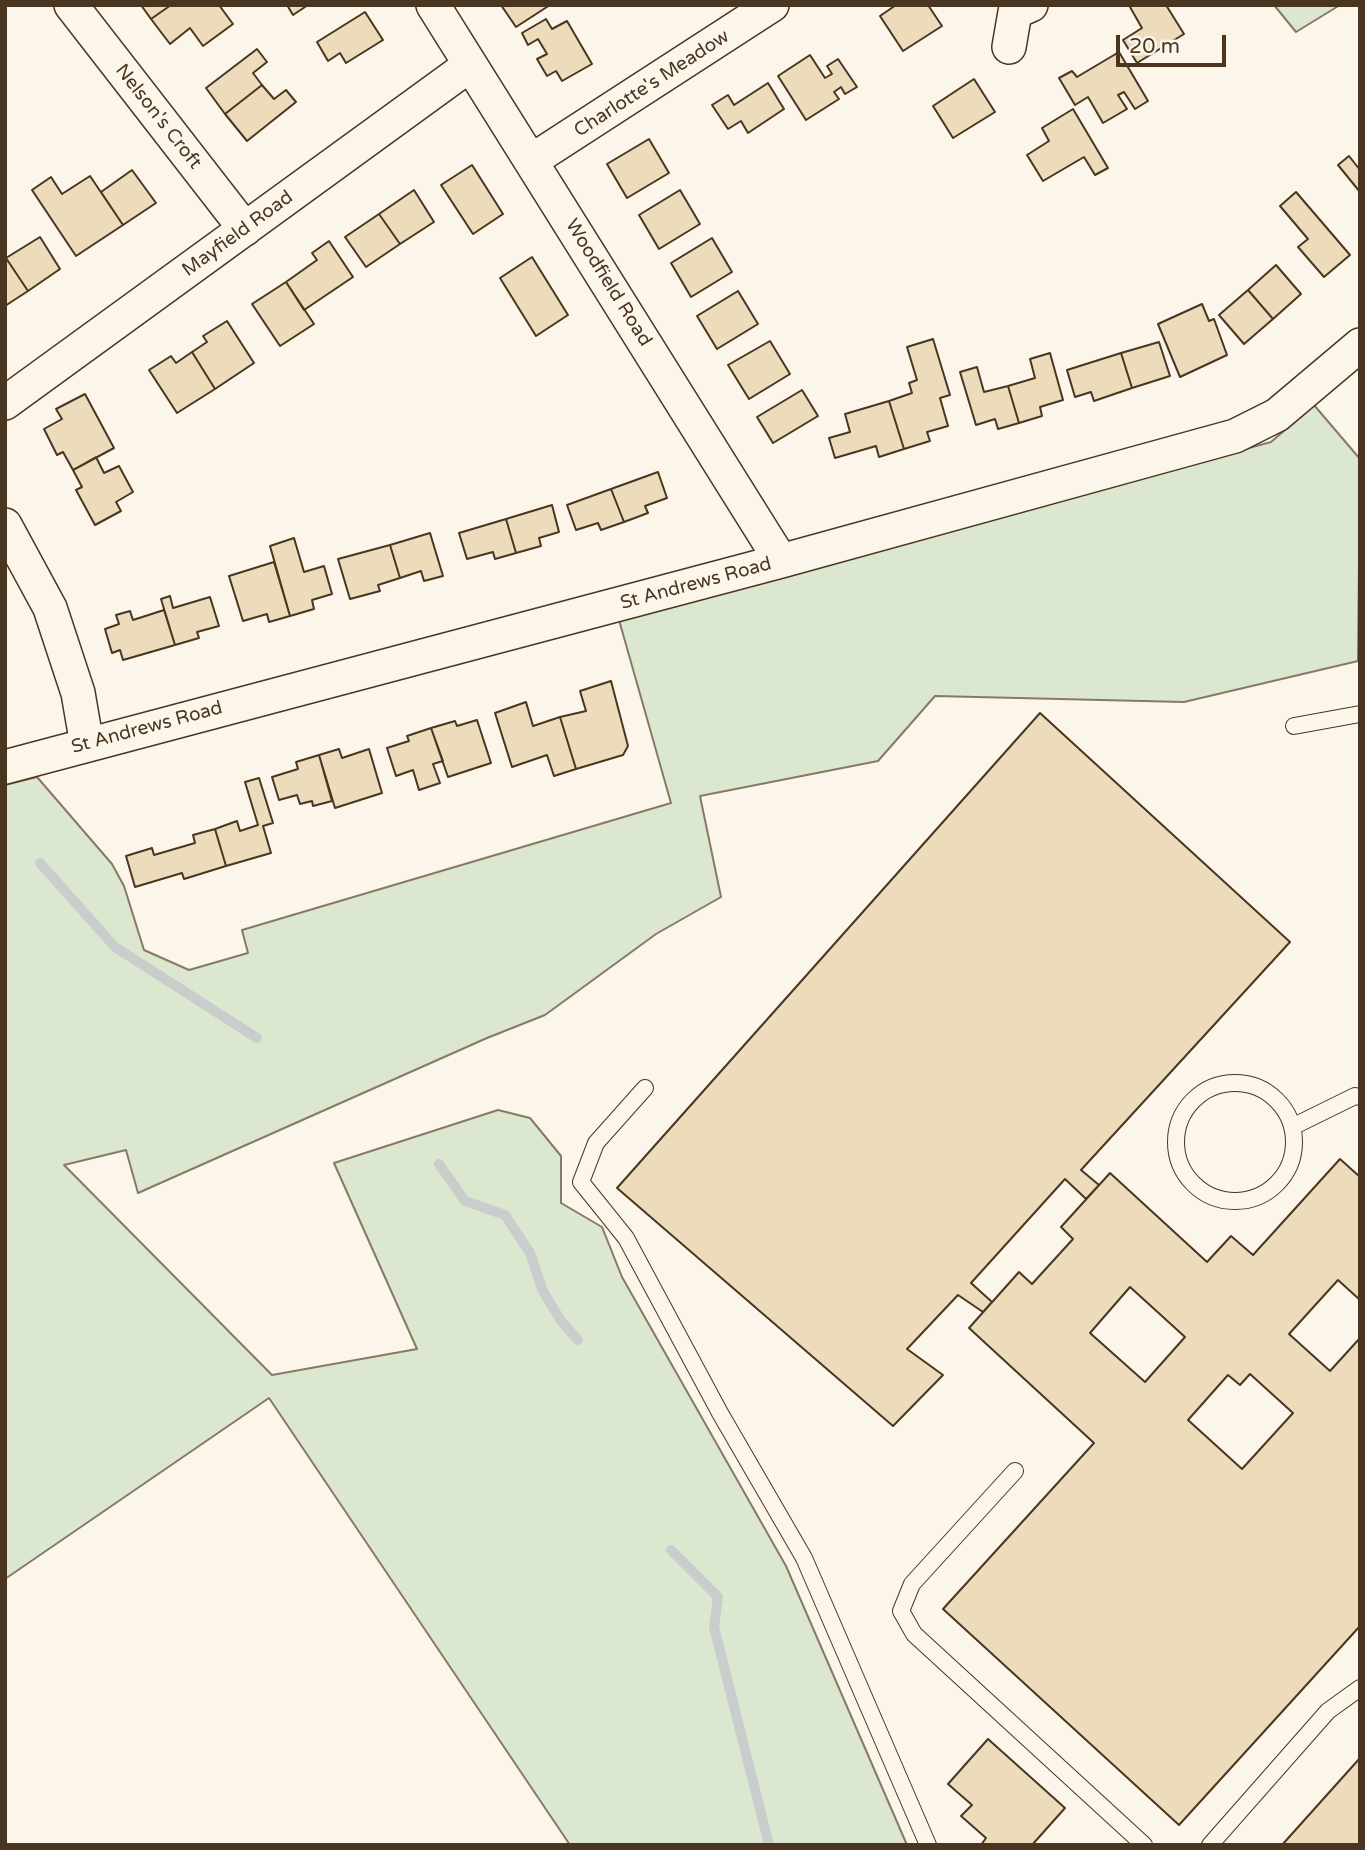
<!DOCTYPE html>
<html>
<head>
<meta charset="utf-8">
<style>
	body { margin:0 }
	#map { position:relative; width:1365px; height:1850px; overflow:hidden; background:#fbf6e9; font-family:"Varela Round",sans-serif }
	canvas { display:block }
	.frame { position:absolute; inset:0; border:7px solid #4a3520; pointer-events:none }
	.scale { position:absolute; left:1116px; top:35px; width:110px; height:32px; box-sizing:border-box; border:4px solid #4a3520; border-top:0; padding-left:9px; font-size:21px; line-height:24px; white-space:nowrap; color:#4a3520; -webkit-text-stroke:5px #fbf6e9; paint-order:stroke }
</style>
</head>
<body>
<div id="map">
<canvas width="1365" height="1850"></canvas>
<div class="frame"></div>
<div class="scale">20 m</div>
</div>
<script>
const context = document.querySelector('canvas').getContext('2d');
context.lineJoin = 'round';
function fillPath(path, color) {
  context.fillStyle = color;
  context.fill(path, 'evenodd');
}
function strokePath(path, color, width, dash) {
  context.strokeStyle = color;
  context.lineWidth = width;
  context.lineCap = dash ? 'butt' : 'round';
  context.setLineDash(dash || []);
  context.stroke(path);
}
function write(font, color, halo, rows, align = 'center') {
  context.font = font + ' "Varela Round",sans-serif';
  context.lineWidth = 5;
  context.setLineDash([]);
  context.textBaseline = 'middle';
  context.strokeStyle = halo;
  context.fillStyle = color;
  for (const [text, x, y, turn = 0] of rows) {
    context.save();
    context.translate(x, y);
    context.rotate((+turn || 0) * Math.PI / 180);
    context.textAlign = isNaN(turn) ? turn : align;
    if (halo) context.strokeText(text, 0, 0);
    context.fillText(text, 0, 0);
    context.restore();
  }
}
const green = new Path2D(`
	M 1274,5 L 1340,5 L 1296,32 Z
	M 1314,405 L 1360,459 L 1358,661 L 1184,702 L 935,696 L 878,761 L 700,796 L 721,897 L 656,934 L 545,1015 L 487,1038 L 138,1193 L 126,1150 L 64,1165 L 272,1375 L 417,1349 L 334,1163 L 498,1110 L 530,1118 L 561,1156 L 561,1203 L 602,1227 L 622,1277 L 786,1566 L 907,1845 L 570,1845 L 269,1398 L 5,1579 L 5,785 L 37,777 L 112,864 L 124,886 L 144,950 L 189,970 L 248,953 L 242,930 L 671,803 L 619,620 L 1271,442 Z`);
fillPath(green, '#dce7d0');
strokePath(green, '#887966', 2);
strokePath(new Path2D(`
	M 40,863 L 115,947 L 257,1038
	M 439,1164 L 465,1201 L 505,1215 L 530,1253 L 543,1291 L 561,1321 L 578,1340
	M 671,1550 L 718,1597 L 714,1627 L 769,1845`), '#c9cecd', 10);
const building = new Path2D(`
	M 141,5 L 171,5 L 151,19 Z
	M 171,5 L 219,5 L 233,24 L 203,46 L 190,28 L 170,44 L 151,19 Z
	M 287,5 L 308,5 L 293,15 Z
	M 501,5 L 550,5 L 516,27 Z
	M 896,5 L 928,5 L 942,26 L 903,51 L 880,16 Z
	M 1132,5 L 1166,5 L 1184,34 L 1137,63 L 1123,40 L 1142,28 L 1130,7 Z
	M 365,12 L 383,40 L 346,63 L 340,53 L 328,61 L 317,42 Z
	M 546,19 L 552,29 L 567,21 L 592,64 L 562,81 L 556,71 L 547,76 L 537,59 L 547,54 L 538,39 L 528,45 L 522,33 Z
	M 257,49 L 267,62 L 253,73 L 262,85 L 225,114 L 206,88 Z
	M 1119,52 L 1148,101 L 1135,109 L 1124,92 L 1118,95 L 1127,109 L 1103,123 L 1088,97 L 1075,105 L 1059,78 L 1072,71 L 1077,77 Z
	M 810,55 L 825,78 L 832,74 L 827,66 L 838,59 L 857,87 L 845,94 L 841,87 L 834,92 L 839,99 L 806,120 L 778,76 Z
	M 974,79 L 995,112 L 953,138 L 933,106 Z
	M 768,83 L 784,109 L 748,133 L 741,121 L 728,129 L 712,105 L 728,95 L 734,105 Z
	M 262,85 L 274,99 L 286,90 L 296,102 L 247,141 L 225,114 Z
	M 1073,109 L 1108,168 L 1095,175 L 1084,157 L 1043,181 L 1027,155 L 1049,141 L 1042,128 Z
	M 649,139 L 669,173 L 627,198 L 607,164 Z
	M 1349,156 L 1360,170 L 1360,192 L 1338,165 Z
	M 472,165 L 503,214 L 473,234 L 441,185 Z
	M 132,170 L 156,203 L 123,225 L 101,192 Z
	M 90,176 L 123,225 L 76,256 L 32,190 L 51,177 L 62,194 Z
	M 414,190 L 434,222 L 400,244 L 379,214 Z
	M 680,190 L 700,224 L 659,249 L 639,215 Z
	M 1296,192 L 1350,255 L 1324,277 L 1298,247 L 1308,239 L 1280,206 Z
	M 379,214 L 400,244 L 366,267 L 345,237 Z
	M 40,237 L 60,269 L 28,291 L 6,258 Z
	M 712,238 L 732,272 L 691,297 L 671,263 Z
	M 329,241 L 353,277 L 304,310 L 286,282 L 317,260 L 312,253 Z
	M 532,257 L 568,315 L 536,336 L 500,278 Z
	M 6,258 L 28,291 L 5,306 L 5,259 Z
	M 1276,265 L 1301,294 L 1273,319 L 1248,290 Z
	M 286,282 L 314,324 L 280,346 L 252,304 Z
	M 1248,290 L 1273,319 L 1244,344 L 1219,315 Z
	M 738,291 L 758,324 L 717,349 L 697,316 Z
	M 1202,304 L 1209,321 L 1214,319 L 1227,355 L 1180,377 L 1158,324 Z
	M 227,321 L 254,363 L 215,389 L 192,352 L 207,342 L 203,336 Z
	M 933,339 L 950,395 L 940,398 L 948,426 L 927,432 L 930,441 L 904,449 L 889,401 L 912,393 L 909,383 L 917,380 L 907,347 Z
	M 770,341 L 790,374 L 749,399 L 728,365 Z
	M 1159,342 L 1170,376 L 1132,388 L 1121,353 Z
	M 192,352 L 215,389 L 177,413 L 149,370 L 171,356 L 176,363 Z
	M 1050,353 L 1063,400 L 1040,407 L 1042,416 L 1019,423 L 1008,386 L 1035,378 L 1030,359 Z
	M 1121,353 L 1132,388 L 1094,401 L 1091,392 L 1075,397 L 1067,370 Z
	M 977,367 L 984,392 L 1008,386 L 1019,423 L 998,429 L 995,419 L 976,425 L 960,372 Z
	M 802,390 L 818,416 L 773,443 L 757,417 Z
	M 85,394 L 114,448 L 73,470 L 63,452 L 57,455 L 44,429 L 62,419 L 56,409 Z
	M 889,401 L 904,449 L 879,457 L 876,446 L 835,458 L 829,438 L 850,432 L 845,414 Z
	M 96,457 L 104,473 L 119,466 L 133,492 L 116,502 L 121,511 L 95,525 L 76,490 L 82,487 L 73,470 Z
	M 658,472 L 667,498 L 645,506 L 648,513 L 624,522 L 611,489 Z
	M 611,489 L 624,522 L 601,530 L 598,523 L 576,530 L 567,505 Z
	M 552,505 L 559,532 L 539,538 L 541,546 L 516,553 L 506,519 Z
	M 506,519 L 516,553 L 495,559 L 493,552 L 467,559 L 459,533 Z
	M 430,533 L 443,576 L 424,581 L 421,571 L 400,578 L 390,545 Z
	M 294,538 L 304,572 L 324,566 L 332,594 L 312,600 L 314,609 L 290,616 L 270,546 Z
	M 390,545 L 400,578 L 378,585 L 380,591 L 350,599 L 338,559 Z
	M 274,562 L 290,616 L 269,622 L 267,614 L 243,621 L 229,576 Z
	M 170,596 L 173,608 L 210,597 L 219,626 L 197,632 L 199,638 L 175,645 L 161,599 Z
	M 164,610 L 175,645 L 123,660 L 120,650 L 112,653 L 105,629 L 119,624 L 116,615 L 130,611 L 133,620 Z
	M 611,681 L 628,746 L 623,755 L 576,769 L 560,717 L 586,711 L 580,691 Z
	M 526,702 L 533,726 L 560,717 L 576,769 L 554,776 L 547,755 L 512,767 L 495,713 Z
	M 1040,713 L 1290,942 L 1081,1170 L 1099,1185 L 1086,1199 L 1065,1179 L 971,1283 L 992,1302 L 983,1312 L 958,1295 L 907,1349 L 943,1375 L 893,1426 L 617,1188 Z
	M 477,720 L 491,763 L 448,777 L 431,728 L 455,721 L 457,726 Z
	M 431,728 L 443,761 L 433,764 L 440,783 L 419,790 L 413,770 L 396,776 L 387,748 L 409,741 L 407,736 Z
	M 339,749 L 342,758 L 369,749 L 382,793 L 335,808 L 319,755 Z
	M 319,755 L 332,801 L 313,806 L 312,801 L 300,804 L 297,795 L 279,800 L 272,777 L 298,769 L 296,762 Z
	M 259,778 L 273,823 L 263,826 L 271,853 L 226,866 L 215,829 L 237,821 L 240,831 L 258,825 L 245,782 Z
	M 215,829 L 226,866 L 184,879 L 182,873 L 135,887 L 126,856 L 152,848 L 154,855 L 195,843 L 193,835 Z
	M 1340,1159 L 1360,1177 L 1360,1300 L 1338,1280 L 1289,1334 L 1330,1371 L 1360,1338 L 1360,1626 L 1179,1825 L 943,1609 L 1094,1443 L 969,1328 L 1019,1272 L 1032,1284 L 1073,1239 L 1061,1227 L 1110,1173 L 1207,1262 L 1231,1236 L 1253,1255 ZM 1130,1287 L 1185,1337 L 1145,1382 L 1090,1333 ZM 1250,1374 L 1293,1413 L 1242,1469 L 1188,1420 L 1228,1375 L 1240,1385 Z
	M 988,1739 L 1065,1808 L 1032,1845 L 981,1845 L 986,1838 L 961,1816 L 972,1805 L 948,1784 Z
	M 1360,1758 L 1360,1845 L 1282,1845 Z`);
fillPath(building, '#ecdcbc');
strokePath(building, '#4a3520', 2);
const service = new Path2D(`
	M 1294,726 L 1360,714
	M1176 1142a59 59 0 1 1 118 0a59 59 0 1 1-118 0Z
	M 645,1088 L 596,1143 L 581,1182 L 626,1238 L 720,1413 L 804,1558 L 928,1845
	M 1292,1127 L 1355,1096 L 1360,1097
	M 1015,1471 L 912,1584 L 901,1611 L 914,1634 L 1144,1845
	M 1210,1845 L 1328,1711 L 1360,1688`);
const minor = new Path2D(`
	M 71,5 L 245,229
	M 433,5 L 781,561
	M 1009,47 L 1015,12 L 1031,5
	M 531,161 L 772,5
	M 5,403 L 470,65
	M 5,525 L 50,608 L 78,693 L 87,745
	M 5,767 L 781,561 L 1235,436 L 1277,415 L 1360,345`);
strokePath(service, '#4a3520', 18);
strokePath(minor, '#4a3520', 36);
strokePath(service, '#fbf6e9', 16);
strokePath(minor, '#fbf6e9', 33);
write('19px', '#4a3520', '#fbf6e9', [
	["Charlotte's Meadow",652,84,-33],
	["Nelson's Croft",158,117,52],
	["Mayfield Road",238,234,-36],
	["Woodfield Road",608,283,58],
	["St Andrews Road",696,584,-15],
	["St Andrews Road",147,728,-15]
]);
</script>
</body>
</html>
